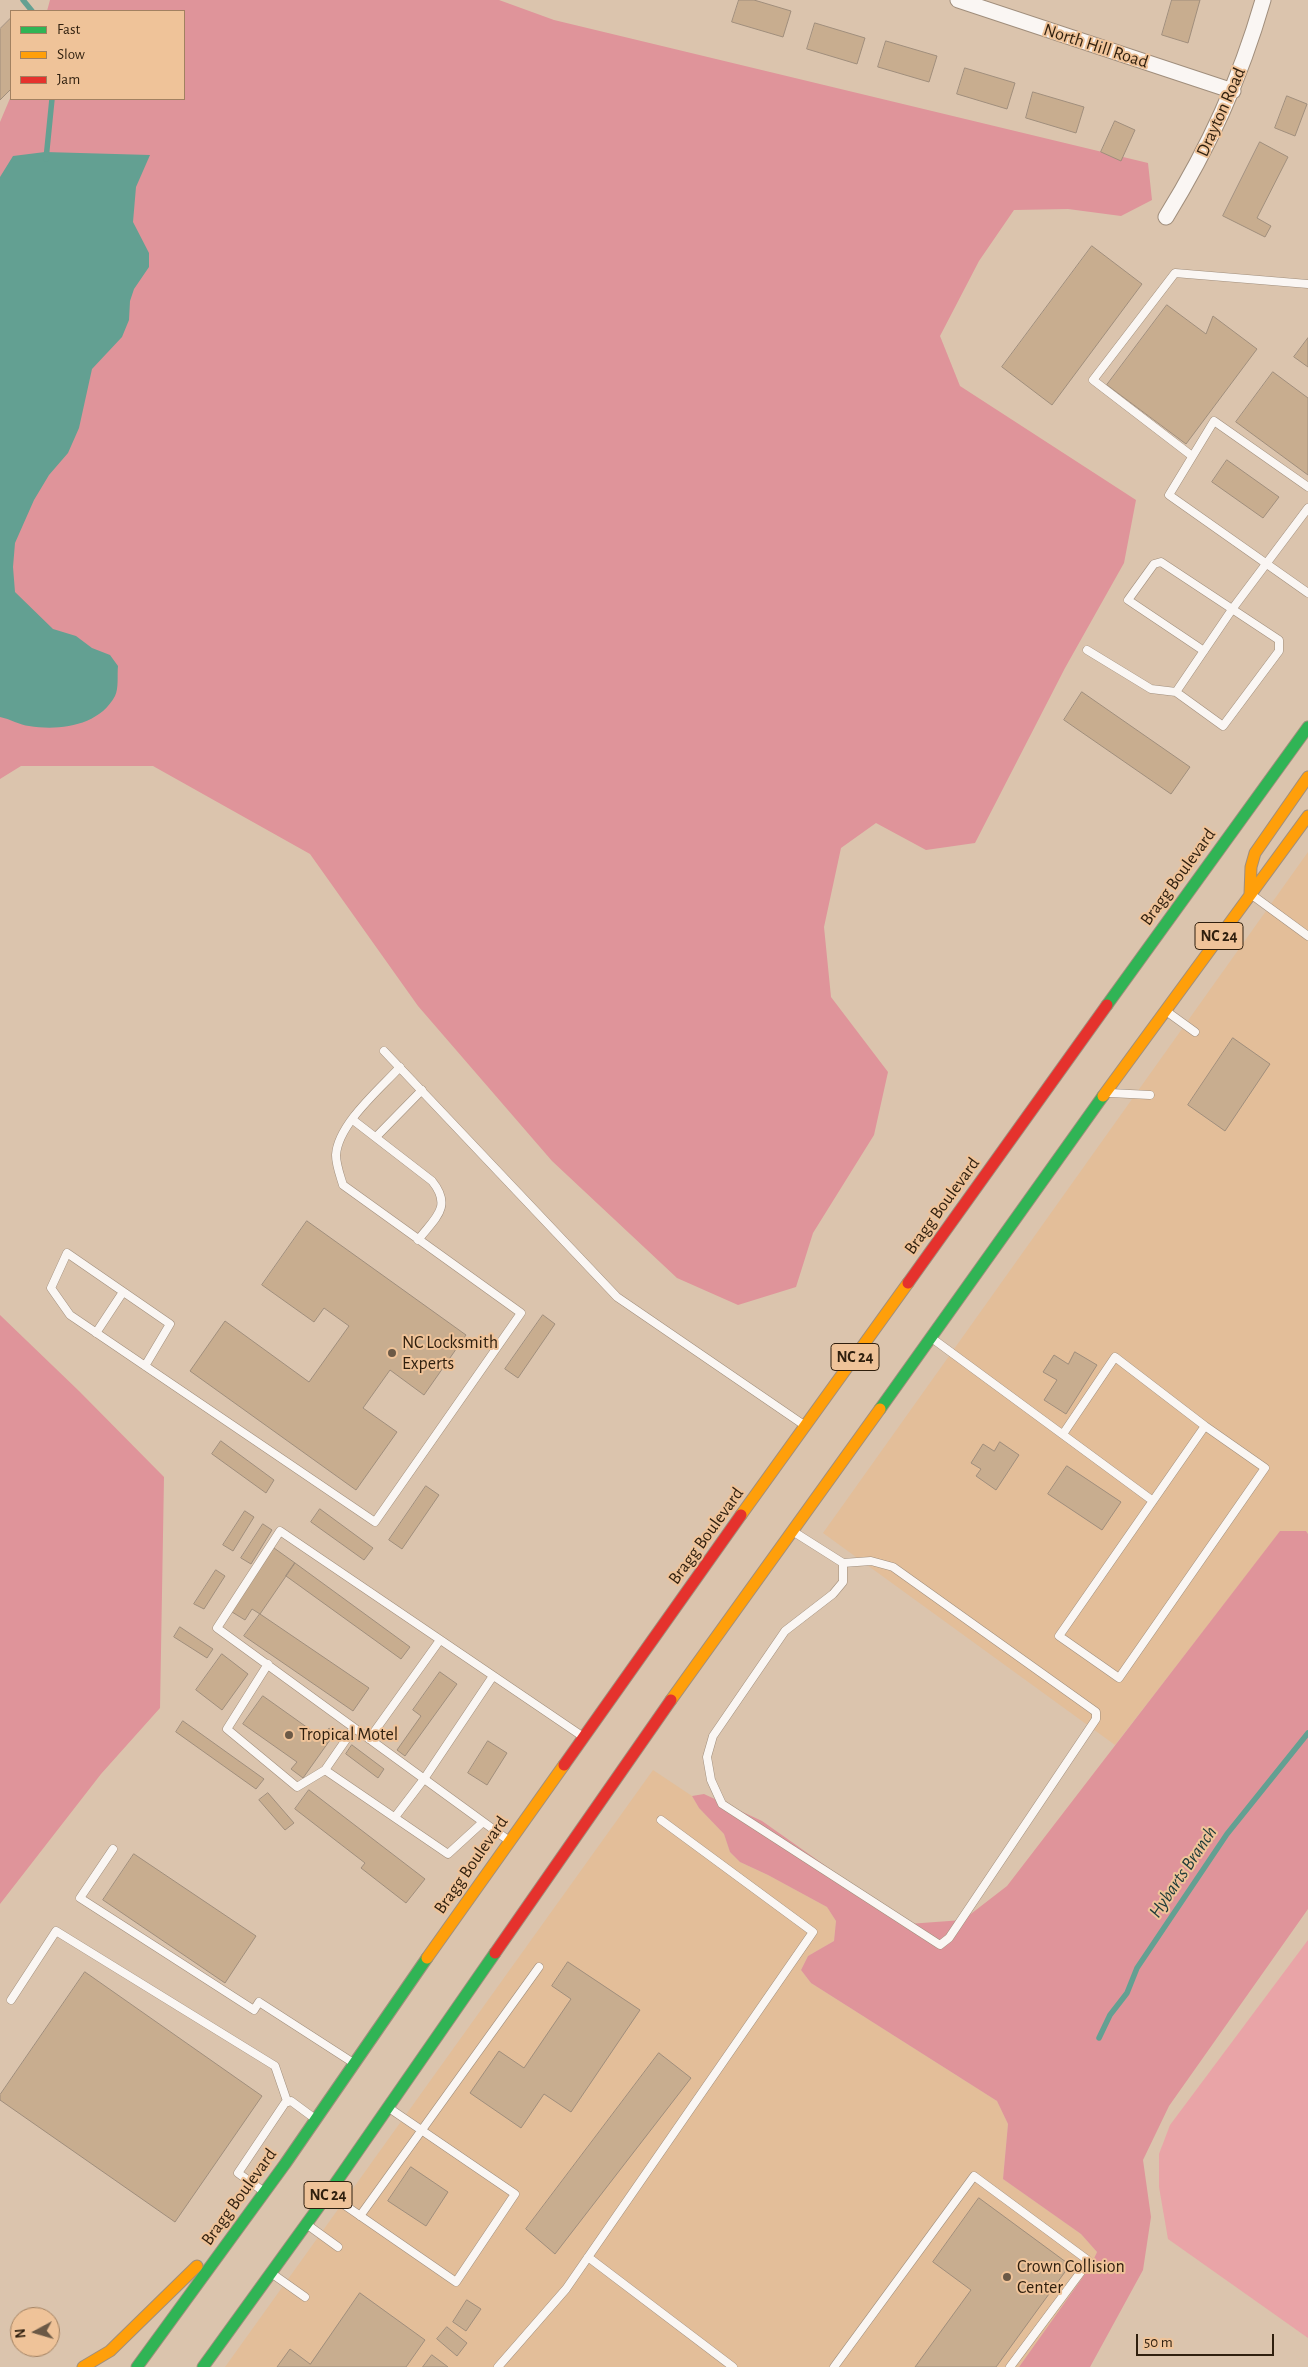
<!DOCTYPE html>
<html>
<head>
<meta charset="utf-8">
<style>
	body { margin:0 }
	#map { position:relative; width:1308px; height:2367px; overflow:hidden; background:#dbc4ad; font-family:"Alegreya Sans",sans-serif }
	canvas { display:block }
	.legend { position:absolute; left:10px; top:10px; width:175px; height:90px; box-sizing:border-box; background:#efc399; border:1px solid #a28161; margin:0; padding:6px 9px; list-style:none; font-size:15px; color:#2f1f0e }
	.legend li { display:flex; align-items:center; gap:10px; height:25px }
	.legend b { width:25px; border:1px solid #a28161 }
	.north { position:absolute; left:10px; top:2307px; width:50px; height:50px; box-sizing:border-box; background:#efc399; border:1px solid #a28161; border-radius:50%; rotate:264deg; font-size:14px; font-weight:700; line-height:20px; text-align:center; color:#2f1f0e }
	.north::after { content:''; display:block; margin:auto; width:18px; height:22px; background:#6b5946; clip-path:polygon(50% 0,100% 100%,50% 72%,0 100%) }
	.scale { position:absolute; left:1136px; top:2334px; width:138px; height:22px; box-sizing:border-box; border:2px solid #2f1f0e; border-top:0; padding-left:6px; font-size:15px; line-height:18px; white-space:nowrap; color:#2f1f0e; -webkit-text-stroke:4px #efc399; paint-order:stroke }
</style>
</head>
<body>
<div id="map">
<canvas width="1308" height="2367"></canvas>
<ul class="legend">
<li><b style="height:6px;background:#30b455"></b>Fast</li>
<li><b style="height:6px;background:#ff9f0a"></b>Slow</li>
<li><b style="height:6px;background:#e5322d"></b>Jam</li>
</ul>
<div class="north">N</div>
<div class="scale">50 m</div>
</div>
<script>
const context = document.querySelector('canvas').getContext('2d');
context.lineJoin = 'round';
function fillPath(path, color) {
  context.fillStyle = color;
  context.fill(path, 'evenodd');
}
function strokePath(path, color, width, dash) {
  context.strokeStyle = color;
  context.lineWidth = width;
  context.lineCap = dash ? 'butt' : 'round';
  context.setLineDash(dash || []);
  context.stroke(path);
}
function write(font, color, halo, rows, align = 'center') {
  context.font = font + ' "Alegreya Sans",sans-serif';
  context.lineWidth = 4;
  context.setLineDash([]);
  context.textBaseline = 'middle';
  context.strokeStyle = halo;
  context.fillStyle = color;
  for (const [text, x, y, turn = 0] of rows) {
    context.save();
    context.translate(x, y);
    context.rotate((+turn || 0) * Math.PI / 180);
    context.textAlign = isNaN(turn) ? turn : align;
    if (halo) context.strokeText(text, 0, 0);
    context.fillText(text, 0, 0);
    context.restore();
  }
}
fillPath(new Path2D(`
	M 1308,852 L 1308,1534 L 1306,1531 L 1280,1532 L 1115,1745 L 823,1533 Z
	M 653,1770 L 692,1796 L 699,1808 L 724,1834 L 730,1852 L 740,1862 L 768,1875 L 827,1907 L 836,1921 L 834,1941 L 808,1956 L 801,1970 L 811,1983 L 997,2101 L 1008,2124 L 1003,2179 L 1081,2234 L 1097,2252 L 1090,2267 L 1019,2367 L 225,2367 Z`), '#e3be99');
fillPath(new Path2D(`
	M 1308,1940 L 1308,2338 L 1168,2239 L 1159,2187 L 1159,2154 L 1170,2125 Z`), '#e9a4a7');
fillPath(new Path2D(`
	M 50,0 L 499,0 L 554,20 L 1148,163 L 1152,200 L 1121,216 L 1068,209 L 1014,210 L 979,261 L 940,336 L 960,386 L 1136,500 L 1124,563 L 1065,668 L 975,843 L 926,850 L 876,823 L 841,848 L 824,927 L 831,997 L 888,1072 L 874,1135 L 813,1233 L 796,1287 L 738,1305 L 677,1278 L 552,1161 L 418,1006 L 310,854 L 153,766 L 21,766 L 0,779 L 0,122 L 11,96 L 11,99 L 184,99 L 184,11 L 47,11 Z
	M 0,1315 L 79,1391 L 164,1477 L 160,1708 L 101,1774 L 0,1904 Z
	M 1280,1531 L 1306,1531 L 1308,1534 L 1308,1909 L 1169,2106 L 1143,2160 L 1151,2217 L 1143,2270 L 1090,2367 L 1019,2367 L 1090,2267 L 1097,2252 L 1081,2234 L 1003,2179 L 1008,2124 L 997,2101 L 811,1983 L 801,1970 L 808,1956 L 834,1941 L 836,1921 L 827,1907 L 768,1875 L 740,1862 L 730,1852 L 724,1834 L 699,1808 L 692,1796 L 704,1794 L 762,1821 L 908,1924 L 963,1920 L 1007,1886 Z`), '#df949a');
fillPath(new Path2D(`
	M 45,152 L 150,155 L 136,187 L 133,222 L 149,253 L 149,267 L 134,289 L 130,301 L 129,320 L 122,337 L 92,369 L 79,428 L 68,453 L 49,475 L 34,500 L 15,543 L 13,567 L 15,592 L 53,629 L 76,636 L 92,648 L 110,655 L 118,666 C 117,675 119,688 115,696 C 99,726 59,731 29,726 C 20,725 10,719 0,717 L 0,177 L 13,156 Z`), '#63a092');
strokePath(new Path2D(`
	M 23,0 L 32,11
	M 46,159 L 52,99
	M 1099,2038 L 1110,2015 L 1127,1993 L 1137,1968 L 1227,1834 L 1308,1733`), '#63a092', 5.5);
const building = new Path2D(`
	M 739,0 L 754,0 L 791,11 L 783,37 L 732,22 Z
	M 1172,0 L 1200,0 L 1188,43 L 1162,35 Z
	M 11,18 L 11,89 L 0,100 L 0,29 Z
	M 815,23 L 865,38 L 857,64 L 807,49 Z
	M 886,41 L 937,56 L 929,82 L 878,67 Z
	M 965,68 L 1015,83 L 1007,109 L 957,94 Z
	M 1033,92 L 1084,107 L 1076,133 L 1026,118 Z
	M 1287,96 L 1307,104 L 1295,136 L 1275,128 Z
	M 1115,121 L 1135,130 L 1121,161 L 1101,152 Z
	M 1260,142 L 1288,157 L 1257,218 L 1271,226 L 1265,237 L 1223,216 Z
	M 1092,246 L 1142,284 L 1052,405 L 1002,367 Z
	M 1167,305 L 1206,334 L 1213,316 L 1257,349 L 1186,444 L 1107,385 Z
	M 1308,338 L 1308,367 L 1294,357 Z
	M 1273,372 L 1308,398 L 1308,475 L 1236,422 Z
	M 1227,460 L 1279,497 L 1263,518 L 1212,482 Z
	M 1082,692 L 1190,767 L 1171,794 L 1064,720 Z
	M 1233,1038 L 1270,1064 L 1225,1131 L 1188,1105 Z
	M 307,1221 L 466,1335 L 424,1395 L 390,1370 L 363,1408 L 397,1432 L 356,1490 L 190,1371 L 225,1321 L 309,1382 L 349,1326 L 324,1308 L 314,1322 L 262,1285 Z
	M 543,1315 L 555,1324 L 518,1378 L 505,1369 Z
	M 1075,1352 L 1097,1365 L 1066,1414 L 1044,1400 L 1057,1380 L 1043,1372 L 1054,1355 L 1068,1364 Z
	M 221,1441 L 274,1480 L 266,1493 L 212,1454 Z
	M 1000,1442 L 1019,1455 L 996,1490 L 976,1476 L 981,1469 L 971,1463 L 983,1444 L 994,1451 Z
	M 1067,1466 L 1121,1502 L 1102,1530 L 1048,1494 Z
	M 426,1486 L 439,1495 L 402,1549 L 389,1540 Z
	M 320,1509 L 373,1548 L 364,1560 L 311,1522 Z
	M 245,1511 L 254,1517 L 233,1551 L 223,1545 Z
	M 263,1524 L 272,1530 L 251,1564 L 241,1558 Z
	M 274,1548 L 295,1563 L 260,1614 L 252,1609 L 245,1620 L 232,1612 Z
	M 295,1563 L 410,1647 L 401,1659 L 286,1576 Z
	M 216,1570 L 225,1576 L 204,1609 L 194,1604 Z
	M 260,1614 L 369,1688 L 353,1711 L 244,1636 Z
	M 180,1627 L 213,1649 L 207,1658 L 174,1637 Z
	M 222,1654 L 248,1674 L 222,1710 L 196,1690 Z
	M 440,1672 L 457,1684 L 405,1756 L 397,1750 L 421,1716 L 413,1710 Z
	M 263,1696 L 322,1738 L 329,1728 L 335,1733 L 303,1778 L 291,1769 L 297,1762 L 243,1724 Z
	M 183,1721 L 264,1779 L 256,1789 L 176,1732 Z
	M 488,1741 L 507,1753 L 487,1785 L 468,1773 Z
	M 352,1745 L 384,1769 L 378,1778 L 346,1754 Z
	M 309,1790 L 425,1879 L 406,1903 L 361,1868 L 365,1863 L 295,1809 Z
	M 268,1793 L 294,1823 L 285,1830 L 259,1800 Z
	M 134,1854 L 256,1936 L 225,1983 L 103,1900 Z
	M 568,1962 L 640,2010 L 571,2112 L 544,2094 L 521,2128 L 470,2093 L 499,2051 L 524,2068 L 571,1999 L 552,1986 Z
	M 85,1972 L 262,2096 L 175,2222 L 0,2100 L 0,2095 Z
	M 659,2053 L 691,2078 L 555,2254 L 526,2229 Z
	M 411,2167 L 448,2192 L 426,2226 L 388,2201 Z
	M 979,2198 L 1070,2265 L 996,2367 L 915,2367 L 971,2290 L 933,2262 Z
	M 360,2293 L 425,2340 L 406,2367 L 277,2367 L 290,2349 L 310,2364 Z
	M 467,2300 L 481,2309 L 466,2331 L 453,2322 Z
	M 447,2327 L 467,2343 L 457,2356 L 437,2339 Z
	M 432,2355 L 448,2367 L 423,2367 Z`);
fillPath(building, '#c8ad8f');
strokePath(building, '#a08e7c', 1);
const lane = new Path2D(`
	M 1192,456 L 1093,380 L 1175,273 L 1308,284
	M 1308,487 L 1214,421 L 1169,495 L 1308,593
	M 1087,650 L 1151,689 L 1176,692
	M 1204,651 L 1128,600 L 1154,564 L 1161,562 L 1279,640 L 1279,651 L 1223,726 L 1176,692 L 1233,608 L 1308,508
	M 1252,895 L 1308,936
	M 1166,1011 L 1195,1032
	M 384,1051 L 617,1297 L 804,1425
	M 1110,1093 L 1150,1095
	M 353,1120 L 432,1181 C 453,1207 435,1218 418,1240
	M 376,1137 L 422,1090
	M 96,1333 L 123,1292
	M 933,1339 L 1153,1501
	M 145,1366 L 170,1324 L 67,1253 L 51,1288 L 70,1315 L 375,1522 L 521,1313 L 343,1185 C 340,1175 336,1165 336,1155 C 338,1124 380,1089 400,1067
	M 1205,1426 L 1265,1468 L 1119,1678 L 1059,1636 Z
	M 1063,1434 L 1115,1357 L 1205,1426
	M 794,1532 L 843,1563 L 843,1582 L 833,1594 L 785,1631 L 713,1736 L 707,1757 L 711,1780 L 722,1804 L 940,1945 L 949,1938 L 1096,1719 L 1096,1712 L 893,1567 L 871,1561 L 843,1563
	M 268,1664 L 227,1729 L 297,1787 L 325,1770 L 448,1854 L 483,1822
	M 369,1739 L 440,1640
	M 325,1770 L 354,1728
	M 395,1817 L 424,1779 L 493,1676
	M 508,1840 L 217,1628 L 280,1531 L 582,1736
	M 113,1849 L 80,1898 L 254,2010 L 259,2002 L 352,2062
	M 11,2000 L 56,1931 L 275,2066 L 287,2101
	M 263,2191 L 238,2173 L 285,2103 L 291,2101 L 314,2118
	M 330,2195 L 456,2282 L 515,2194 L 389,2108
	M 360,2216 L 539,1967
	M 309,2226 L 338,2247
	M 588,2257 L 733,2367
	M 274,2275 L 305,2297
	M 498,2367 L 566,2289 L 813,1932 L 661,1820
	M 834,2367 L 974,2176 L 1089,2261 L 1010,2367`);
const street = new Path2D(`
	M 958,0 L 1233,91
	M 1166,217 C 1209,147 1240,80 1263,0`);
const fast = new Path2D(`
	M 1107,1005 L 1308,727
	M 880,1409 L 1103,1096
	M 137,2367 L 285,2164 L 427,1958
	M 203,2367 L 328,2194 L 495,1953`);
const slow = new Path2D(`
	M 1250,894 L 1251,867 L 1255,853 L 1308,777
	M 1103,1096 L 1308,816
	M 741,1515 L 908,1283
	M 671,1700 L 880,1409
	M 427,1958 L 564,1765
	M 83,2367 L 110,2351 L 197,2266`);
const jam = new Path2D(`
	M 908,1283 L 1107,1005
	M 564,1765 L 741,1515
	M 495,1953 L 671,1700`);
strokePath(lane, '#a08e7c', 9);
strokePath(street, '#a08e7c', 17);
strokePath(fast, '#a08e7c', 13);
strokePath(slow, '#a08e7c', 13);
strokePath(jam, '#a08e7c', 13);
strokePath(lane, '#faf6f3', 8);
strokePath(street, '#faf6f3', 15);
strokePath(fast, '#30b455', 11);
strokePath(slow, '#ff9f0a', 11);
strokePath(jam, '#e5322d', 11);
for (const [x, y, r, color] of [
	[392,1353,5,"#6b5946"],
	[289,1735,5,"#6b5946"],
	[1007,2277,5,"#6b5946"]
]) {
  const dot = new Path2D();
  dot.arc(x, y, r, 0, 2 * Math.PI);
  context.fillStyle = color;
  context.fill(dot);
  strokePath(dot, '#efc399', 2);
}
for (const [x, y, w] of [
	[1219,936,48],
	[855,1357,48],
	[328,2195,48]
]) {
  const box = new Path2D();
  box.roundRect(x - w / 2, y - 13.5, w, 27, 4);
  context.fillStyle = '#efc399';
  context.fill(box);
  strokePath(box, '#2f1f0e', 1);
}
write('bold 16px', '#2f1f0e', null, [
	["NC 24",1219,936],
	["NC 24",855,1357],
	["NC 24",328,2195]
]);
write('18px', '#2f1f0e', '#efc399', [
	["North Hill Road",1096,46,18],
	["Drayton Road",1221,112,-66],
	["Bragg Boulevard",1178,877,-54],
	["Bragg Boulevard",942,1206,-54],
	["Bragg Boulevard",706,1536,-54],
	["Bragg Boulevard",471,1865,-55],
	["Bragg Boulevard",239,2197,-54]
]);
write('18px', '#2f1f0e', '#efc399', [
	["NC Locksmith",402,1343],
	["Experts",402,1364],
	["Tropical Motel",299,1735],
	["Crown Collision",1017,2267],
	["Center",1017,2288]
], 'left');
write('italic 19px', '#1e3b38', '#efc399', [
	["Hybarts Branch",1183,1872,-56]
]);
</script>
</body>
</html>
